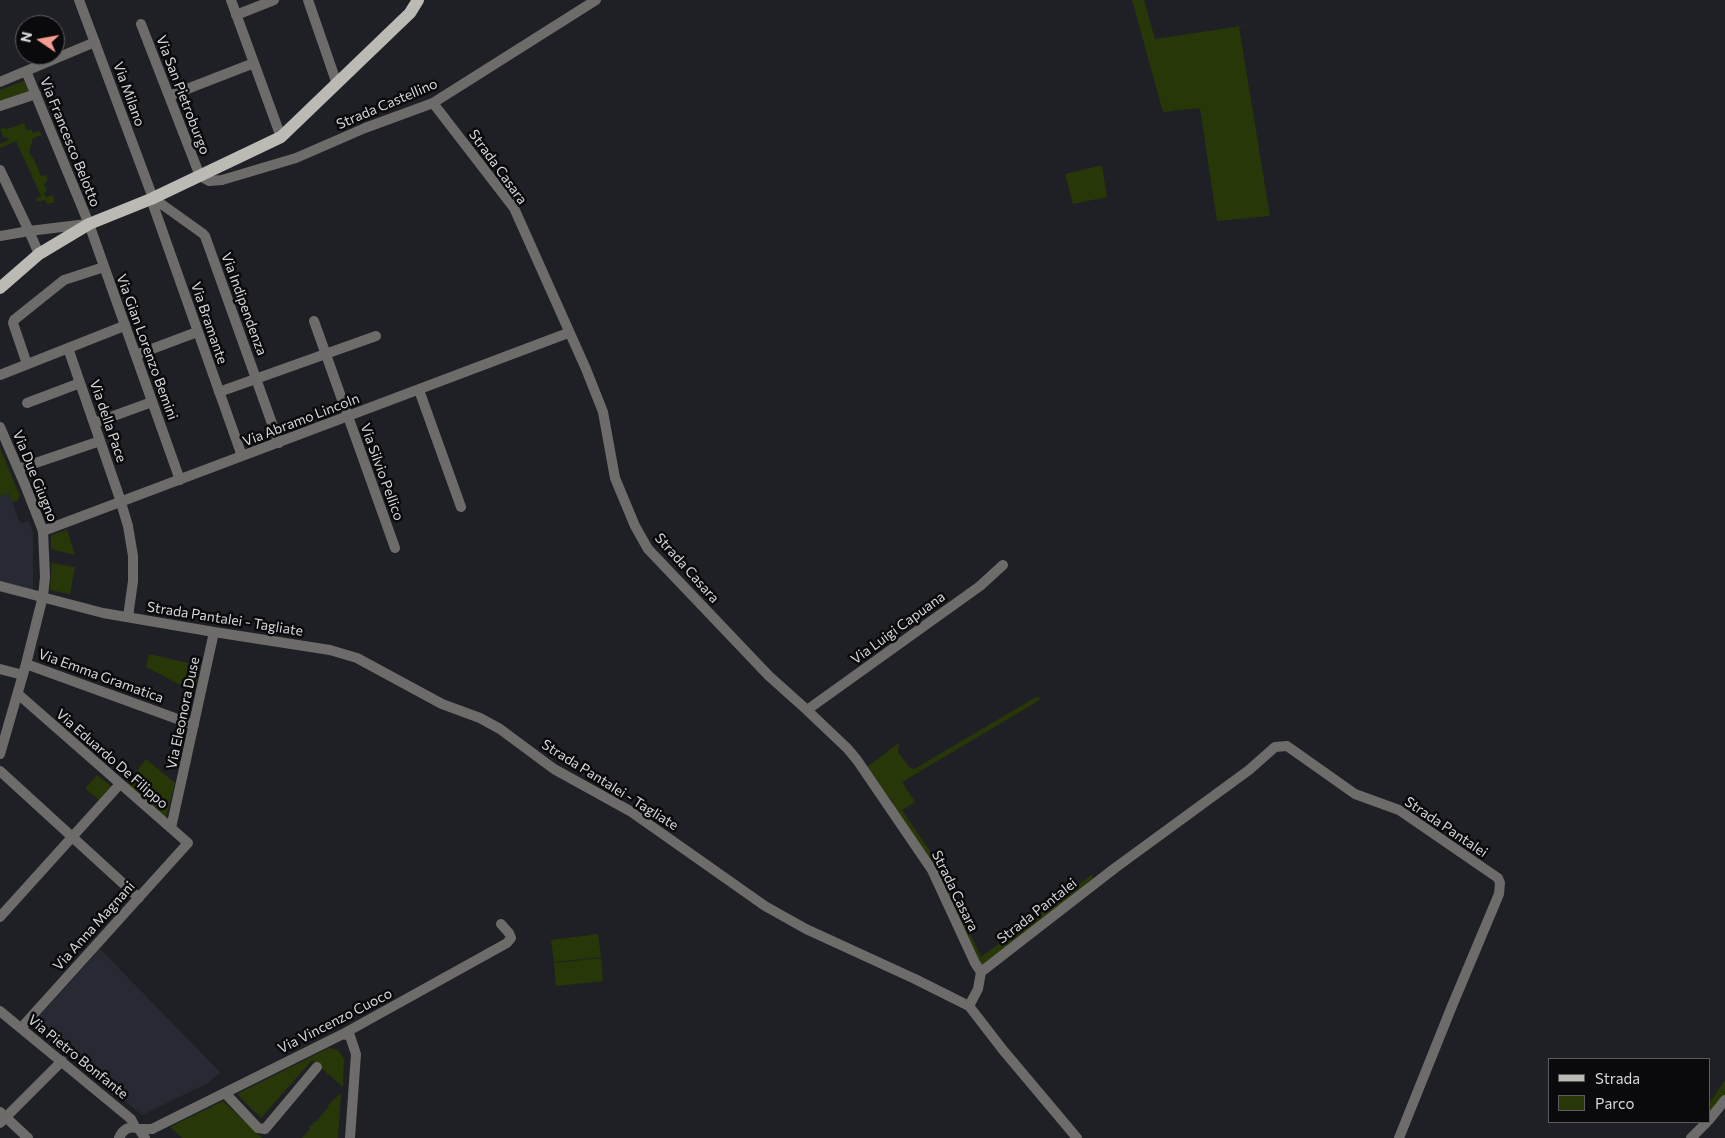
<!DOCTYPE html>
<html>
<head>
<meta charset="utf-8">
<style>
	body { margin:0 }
	#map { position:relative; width:1725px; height:1138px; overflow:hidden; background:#1f2025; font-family:Commissioner,sans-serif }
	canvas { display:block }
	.legend { position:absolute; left:1548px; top:1058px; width:162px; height:65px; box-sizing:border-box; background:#0a0a0c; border:1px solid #5c5c5e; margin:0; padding:6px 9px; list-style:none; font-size:15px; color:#d6d7da }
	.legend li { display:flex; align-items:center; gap:10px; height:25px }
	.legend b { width:25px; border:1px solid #5c5c5e }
	.north { position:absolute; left:15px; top:15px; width:50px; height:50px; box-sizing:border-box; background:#0a0a0c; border:1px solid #5c5c5e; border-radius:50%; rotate:282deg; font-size:14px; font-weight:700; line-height:20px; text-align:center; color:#d6d7da }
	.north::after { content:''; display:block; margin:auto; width:18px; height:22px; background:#f59d90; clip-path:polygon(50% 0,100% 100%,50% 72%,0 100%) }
</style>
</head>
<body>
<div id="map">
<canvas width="1725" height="1138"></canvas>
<ul class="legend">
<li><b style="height:6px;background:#bcbab4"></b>Strada</li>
<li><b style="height:14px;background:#273707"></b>Parco</li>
</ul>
<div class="north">N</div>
</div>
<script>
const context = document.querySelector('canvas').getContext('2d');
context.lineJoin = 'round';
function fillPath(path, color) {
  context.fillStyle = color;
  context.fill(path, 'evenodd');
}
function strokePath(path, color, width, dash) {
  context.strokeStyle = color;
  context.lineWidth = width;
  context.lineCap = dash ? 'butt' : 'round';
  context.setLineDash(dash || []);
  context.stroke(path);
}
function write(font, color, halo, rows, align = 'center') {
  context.font = font + ' Commissioner,sans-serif';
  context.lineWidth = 5;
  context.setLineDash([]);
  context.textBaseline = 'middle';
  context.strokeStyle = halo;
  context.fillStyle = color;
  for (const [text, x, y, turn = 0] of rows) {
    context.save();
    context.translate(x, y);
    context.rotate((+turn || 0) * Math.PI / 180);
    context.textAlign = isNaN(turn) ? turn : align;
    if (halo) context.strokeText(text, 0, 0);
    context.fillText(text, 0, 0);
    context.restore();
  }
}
fillPath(new Path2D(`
	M 9,493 L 19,521 L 21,523 L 29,521 L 33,532 L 33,590 L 0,582 L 0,496 Z
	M 100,949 L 220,1072 L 220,1073 L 206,1084 L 142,1115 L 31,1025 Z`), '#282a33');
fillPath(new Path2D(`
	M 1132,0 L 1144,0 L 1155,39 L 1262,23 L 1239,27 L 1270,216 L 1217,221 L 1200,108 L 1163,112 Z
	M 24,81 L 29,93 L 0,102 L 0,90 Z
	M 24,123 L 27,131 L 31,129 L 33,133 L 39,131 L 42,135 L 33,138 L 29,152 L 34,160 L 41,176 L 45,175 L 48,180 L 44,184 L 47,190 L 44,193 L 46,197 L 53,195 L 55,202 L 47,204 L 45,200 L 37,202 L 36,199 L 41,196 L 16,141 L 0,148 L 0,144 L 9,140 L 7,137 L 4,138 L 0,129 L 3,128 L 7,129 Z
	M 1102,165 L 1107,197 L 1073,204 L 1065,174 Z
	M 0,448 L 20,496 L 17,501 L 12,502 L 9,493 L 0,496 Z
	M 67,530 L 75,555 L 51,549 L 51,535 Z
	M 52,563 L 75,567 L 70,594 L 50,590 Z
	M 149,654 L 201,666 L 194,692 L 146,667 Z
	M 1036,697 L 1039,697 L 1040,700 L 902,782 L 915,802 L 902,810 L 936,860 L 981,957 L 1093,874 L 1091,884 L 983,964 L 980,964 L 892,805 L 893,803 L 890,797 L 888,797 L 867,767 L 899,743 L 898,752 L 909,767 L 913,769 L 916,768 Z
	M 146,759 L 175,783 L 166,818 L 126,785 Z
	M 97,775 L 111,786 L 99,800 L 85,788 Z
	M 598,934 L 601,957 L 554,962 L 551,940 Z
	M 601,958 L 603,981 L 556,986 L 554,963 Z
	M 329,1048 L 338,1050 L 344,1059 L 343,1087 L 312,1060 L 261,1118 L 237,1094 Z
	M 1725,1080 L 1725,1097 L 1709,1117 L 1709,1104 Z
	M 341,1093 L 338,1138 L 302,1138 L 310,1129 L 309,1127 L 311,1125 L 312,1126 L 314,1121 L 316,1122 L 329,1106 L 328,1105 Z
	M 223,1101 L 262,1138 L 182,1138 L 170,1127 Z`), '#273707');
strokePath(new Path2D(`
	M 79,0 L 153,198 L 202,233 L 205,236 L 279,443
	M 231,0 L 281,137
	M 308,0 L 337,84
	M 236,15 L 274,0
	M 141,24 L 200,176 L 209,181 L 222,180 L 296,158 L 365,128 L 433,103 L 596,0
	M 26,71 L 89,224 L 180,480
	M 0,82 L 95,42
	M 169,96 L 254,63
	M 433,103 L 514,208 L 586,369 L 603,412 L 615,478 L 635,526 L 648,549 L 769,676 L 807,710 L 847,748 L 857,760 L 932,870 L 975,963 L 981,972 L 978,989 L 969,1006
	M 0,106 L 36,94
	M 0,170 L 29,231 L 87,224
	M 151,199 L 242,456
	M 0,236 L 29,231 L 39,254
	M 314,321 L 395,548
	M 68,348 L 119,496 L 128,526 L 133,556 L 133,581 L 128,617
	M 136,355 L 197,332
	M 27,364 L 13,323 L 14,320 L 64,280 L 104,267
	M 0,375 L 124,326
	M 419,390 L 461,507
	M 219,392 L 376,336
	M 27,403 L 80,383
	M 94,423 L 152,402
	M 0,427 L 25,485 L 43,531 L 45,577 L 43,596 L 26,664 L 0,754
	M 18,469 L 100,441
	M 43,531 L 568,333
	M 0,586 L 103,613 L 214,632 L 330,650 L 357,658 L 442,704 L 480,718 L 500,729 L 554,769 L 630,811 L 765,906 L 806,929 L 915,979 L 969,1006 L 1003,1050 L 1077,1138
	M 26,664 L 194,725
	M 0,669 L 23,675
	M 18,694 L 188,843 L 21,1028
	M 807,710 L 980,586 L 1003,565
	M 0,771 L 139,898
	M 171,828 L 214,632
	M 0,917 L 120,784
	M 981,972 L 1115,868 L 1249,770 L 1275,747 L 1287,746 L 1355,794 L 1399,810 L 1498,878 L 1500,883 L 1499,894 L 1452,1006 L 1399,1138
	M 0,1011 L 131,1119 L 135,1127
	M 343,1034 L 350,1036 L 356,1054 L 350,1138
	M 225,1093 L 258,1128 L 265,1129 L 317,1067
	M 0,1112 L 28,1138
	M 1709,1120 L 1725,1100
	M 0,1123 L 62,1061
	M 139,1129 L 152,1129 L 343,1034 L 507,943 L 511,938 L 509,933 L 501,924
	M 119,1138 C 123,1129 130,1125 139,1129 L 145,1138
	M 1691,1138 L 1707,1122`), '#6d6c6a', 10);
strokePath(new Path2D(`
	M 0,288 L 39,254 L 89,224 L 151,199 L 281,137 L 410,13 L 418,0`), '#bcbab4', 12);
write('14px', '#d6d7da', '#0a0a0c', [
	["Via Milano",129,94,70],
	["Via San Pietroburgo",183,95,69],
	["Strada Castellino",387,104,-23],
	["Via Francesco Belotto",70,142,68],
	["Strada Casara",498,167,54],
	["Via Indipendenza",244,304,70],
	["Via Bramante",209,323,71],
	["Via Gian Lorenzo Bemini",147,347,70],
	["Via Abramo Lincoln",301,420,-21],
	["Via della Pace",108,421,71],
	["Via Silvio Pellico",382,472,70],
	["Via Due Giugno",35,476,68],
	["Strada Casara",687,568,48],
	["Strada Pantalei - Tagliate",225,619,9],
	["Via Luigi Capuana",898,628,-36],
	["Via Emma Gramatica",101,676,20],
	["Via Eleonora Duse",183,713,-78],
	["Via Eduardo De Filippo",112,759,41],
	["Strada Pantalei - Tagliate",610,785,32],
	["Strada Pantalei",1446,827,34],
	["Strada Casara",955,891,64],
	["Strada Pantalei",1037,911,-38],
	["Via Anna Magnani",94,926,-48],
	["Via Vincenzo Cuoco",335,1021,-27],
	["Via Pietro Bonfante",78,1057,39]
]);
</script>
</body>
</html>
